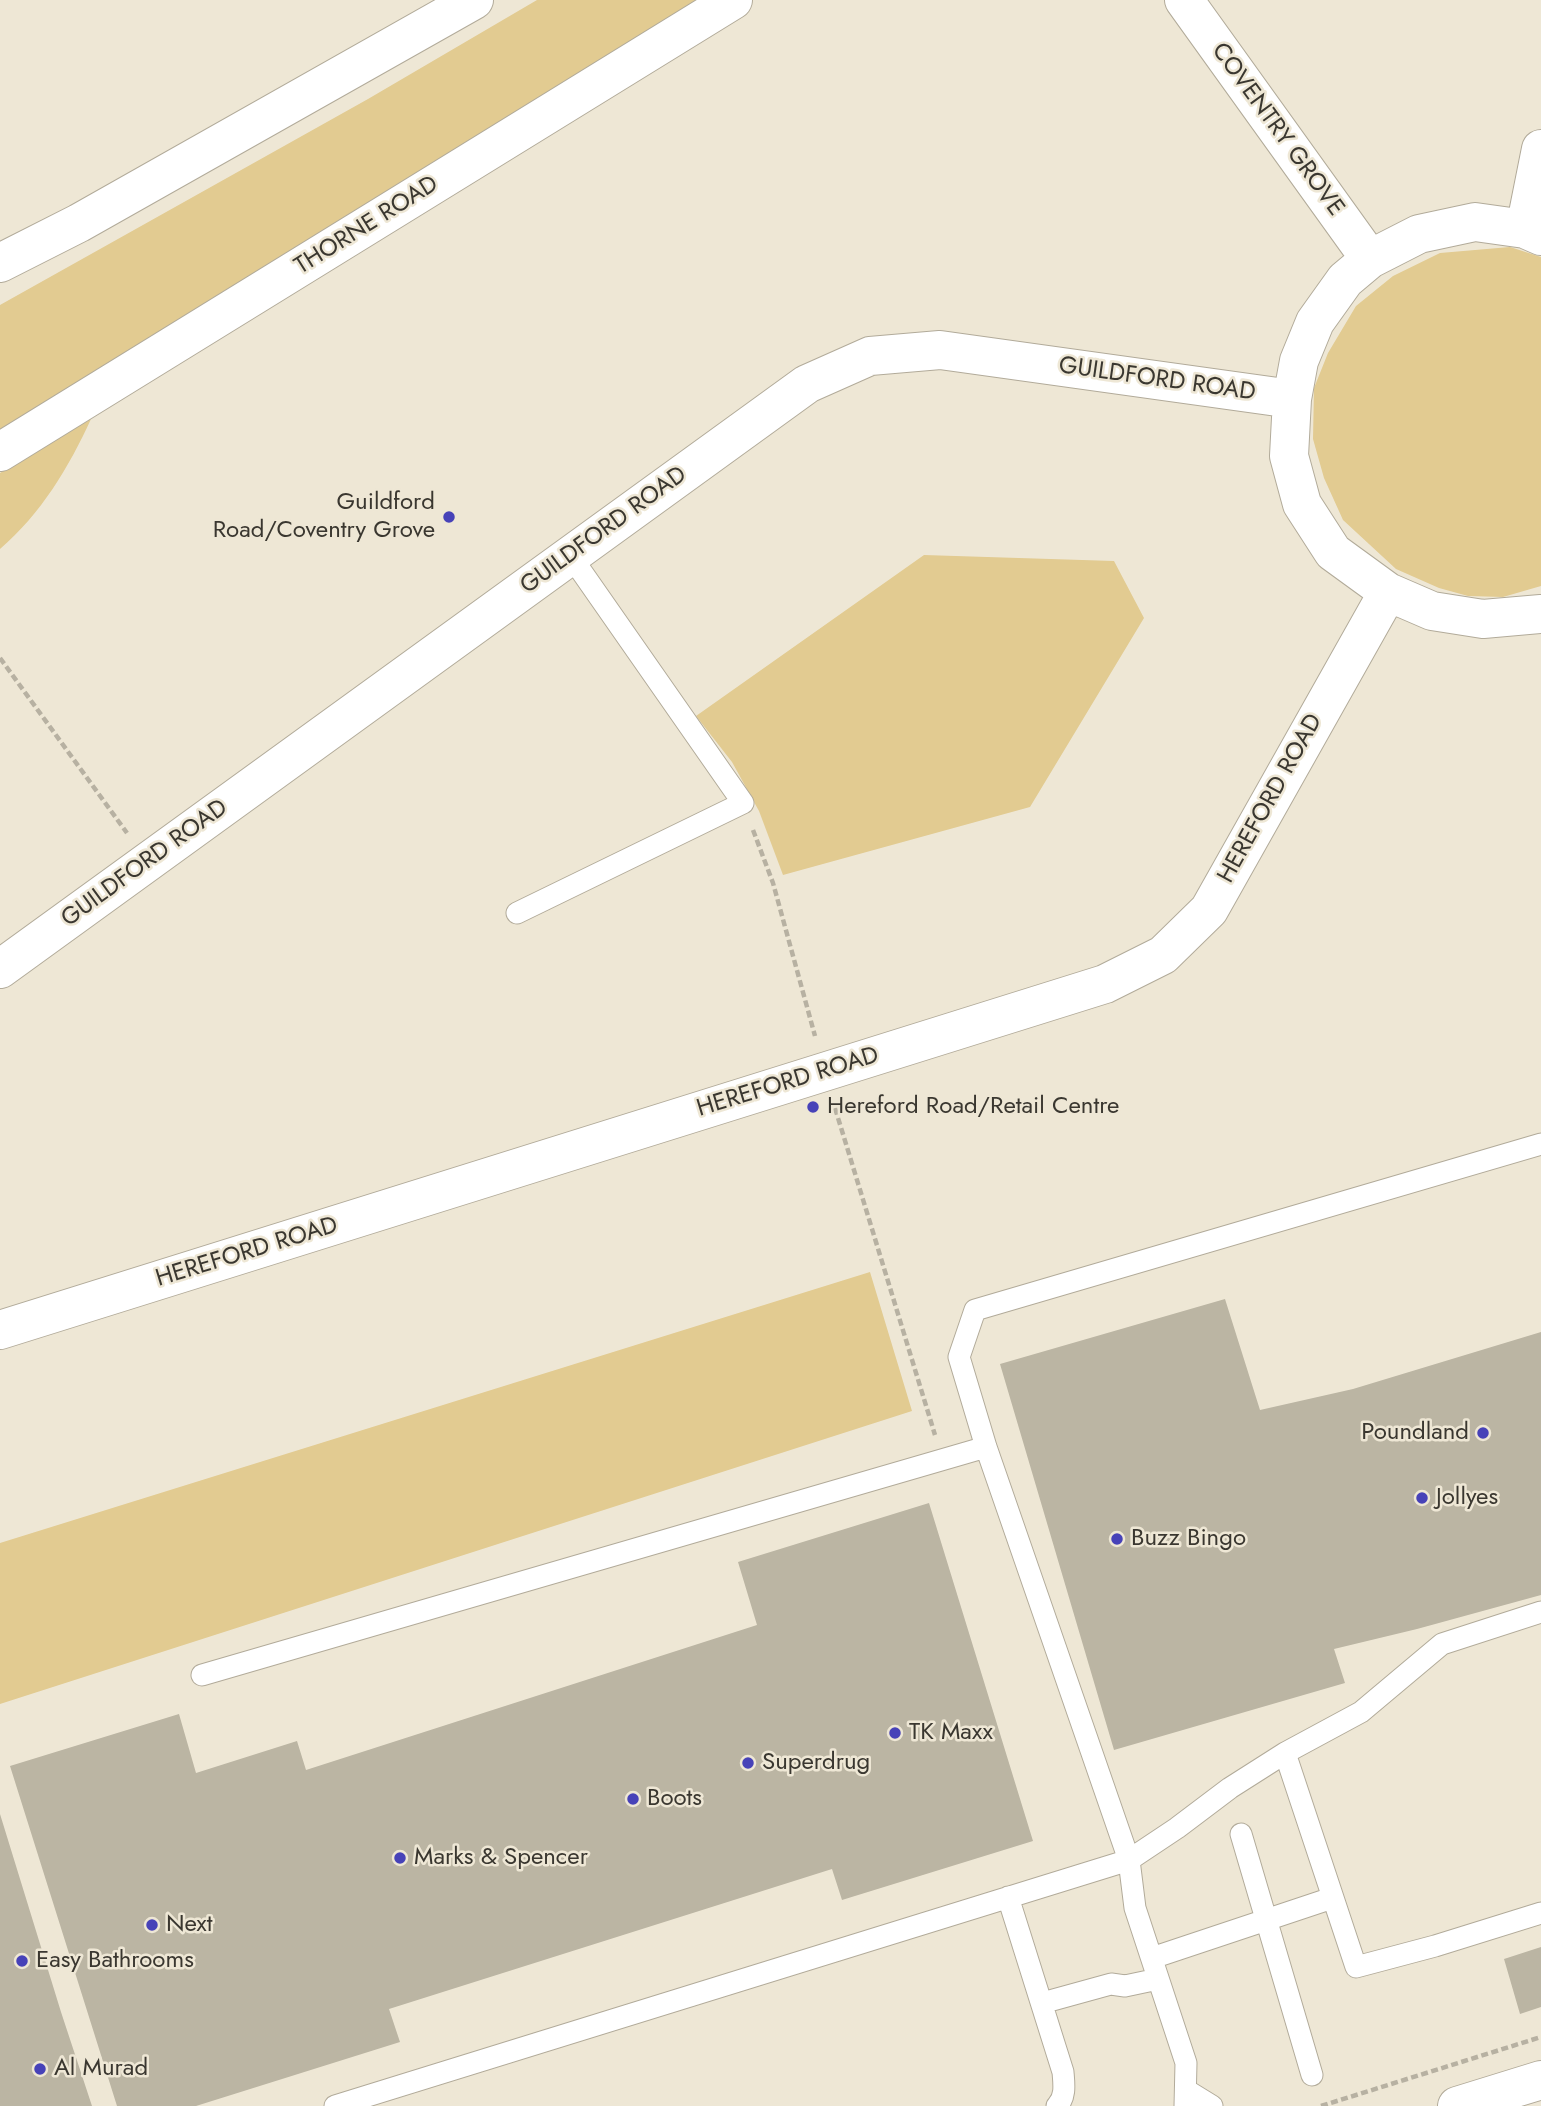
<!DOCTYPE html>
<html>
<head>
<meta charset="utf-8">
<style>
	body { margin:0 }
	canvas { display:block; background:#eee7d5 }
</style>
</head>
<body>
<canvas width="1541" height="2106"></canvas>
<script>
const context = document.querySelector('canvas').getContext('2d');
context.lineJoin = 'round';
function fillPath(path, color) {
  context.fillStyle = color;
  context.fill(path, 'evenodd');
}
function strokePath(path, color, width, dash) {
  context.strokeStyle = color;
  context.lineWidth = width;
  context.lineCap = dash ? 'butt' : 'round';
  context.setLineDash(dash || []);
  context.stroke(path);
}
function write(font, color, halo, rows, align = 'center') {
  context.font = font + ' Jost,sans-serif';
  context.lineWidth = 5;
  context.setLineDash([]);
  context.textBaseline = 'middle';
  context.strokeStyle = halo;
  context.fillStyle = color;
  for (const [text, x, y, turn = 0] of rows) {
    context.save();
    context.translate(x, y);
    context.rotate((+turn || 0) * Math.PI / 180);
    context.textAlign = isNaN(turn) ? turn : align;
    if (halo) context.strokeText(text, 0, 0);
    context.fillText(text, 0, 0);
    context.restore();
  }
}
fillPath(new Path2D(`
	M 537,0 L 705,0 L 0,430 L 0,305 L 368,99 Z
	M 1510,247 L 1541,257 L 1541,586 L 1503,597 L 1468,596 L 1439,588 L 1396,569 L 1343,520 L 1324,478 L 1313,439 L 1314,388 L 1328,353 L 1356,306 L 1393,276 L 1440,253 Z
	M 91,419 C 69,467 41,514 0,549 L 0,473 Z
	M 924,555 L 1114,561 L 1144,618 L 1030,807 L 783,875 L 759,811 L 732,762 L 696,716 Z
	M 870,1272 L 912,1411 L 0,1704 L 0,1543 Z`), '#e2cb91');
fillPath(new Path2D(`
	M 1225,1299 L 1260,1410 L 1353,1389 L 1541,1332 L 1541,1595 L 1417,1629 L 1334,1649 L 1345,1683 L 1114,1750 L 1000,1364 Z
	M 929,1503 L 1033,1841 L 842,1900 L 832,1869 L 389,2009 L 400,2042 L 196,2106 L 117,2106 L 10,1766 L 179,1714 L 196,1773 L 297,1741 L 306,1770 L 757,1625 L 738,1562 Z
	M 0,1814 L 61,2012 L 92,2106 L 0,2106 Z
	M 1541,1947 L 1541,2007 L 1520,2014 L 1504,1959 Z`), '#bbb5a3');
const lane = new Path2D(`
	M 517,913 L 743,803 L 570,555
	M 202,1675 L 986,1447
	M 1285,1753 L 1356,1967 L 1435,1946 L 1541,1913
	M 1241,1834 L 1312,2075
	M 1008,1897 L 1063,2072 C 1064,2084 1066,2097 1057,2106
	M 1152,1958 L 1332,1898
	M 1042,2003 L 1111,1984 L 1125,1986 L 1158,1979
	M 1186,2090 L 1212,2106
	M 335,2106 L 1129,1860 L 1177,1828 L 1230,1788 L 1285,1753 L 1361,1712 L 1442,1644 L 1541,1612
	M 1185,2106 L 1186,2063 L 1135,1908 L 1129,1860 L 986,1447 L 959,1357 L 975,1310 L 1541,1144`);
const street = new Path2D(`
	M 1184,0 L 1370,259
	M 1525,229 L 1541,149
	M 1541,236 L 1525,229 L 1475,222 L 1419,234 L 1370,259 L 1345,280 L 1315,322 L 1299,361 L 1292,399 L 1289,456 L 1302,504 L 1333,552 L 1388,592 L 1432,611 L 1483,619 L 1541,614
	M 0,452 L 733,0
	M 0,969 L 807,384 L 870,356 L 940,350 L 1292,399
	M 0,1330 L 1105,984 L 1163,955 L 1209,910 L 1388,592`);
const secondary = new Path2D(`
	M 0,263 L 79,223 L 474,0`);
const highway = new Path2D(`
	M 1457,2106 L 1541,2080`);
strokePath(lane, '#b2ab9a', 23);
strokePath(street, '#b2ab9a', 40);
strokePath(secondary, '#b2ab9a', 40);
strokePath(highway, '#b2ab9a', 40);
strokePath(new Path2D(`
	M 0,658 L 127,833
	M 753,830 L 773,883 L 815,1036
	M 835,1108 L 935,1435
	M 1321,2106 L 1541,2037`), '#b7b1a2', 4.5, [7, 3.5]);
strokePath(lane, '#fff', 21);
strokePath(street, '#fff', 38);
strokePath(secondary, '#fff', 38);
strokePath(highway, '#fff', 38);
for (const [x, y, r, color] of [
	[449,517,7,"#4742b8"],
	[813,1107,7,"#4742b8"],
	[1483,1433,7,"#4742b8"],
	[1422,1498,7,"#4742b8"],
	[1117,1539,7,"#4742b8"],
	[895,1733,7,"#4742b8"],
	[748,1763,7,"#4742b8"],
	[633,1799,7,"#4742b8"],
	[400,1858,7,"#4742b8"],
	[152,1925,7,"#4742b8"],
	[22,1961,7,"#4742b8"],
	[40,2069,7,"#4742b8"]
]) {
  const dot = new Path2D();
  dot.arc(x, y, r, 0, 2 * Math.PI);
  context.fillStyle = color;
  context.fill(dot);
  strokePath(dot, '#eee7d5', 2.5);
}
write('24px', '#3a3730', '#eee7d5', [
	["COVENTRY GROVE",1277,130,54],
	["THORNE ROAD",367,226,-32],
	["GUILDFORD ROAD",1157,380,8],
	["GUILDFORD ROAD",604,531,-36],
	["HEREFORD ROAD",1271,799,-61],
	["GUILDFORD ROAD",145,864,-36],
	["HEREFORD ROAD",788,1083,-17],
	["HEREFORD ROAD",247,1253,-17]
]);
write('24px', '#3a3730', '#eee7d5', [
	["Guildford",435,503,"right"],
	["Road/Coventry Grove",435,531,"right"],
	["Hereford Road/Retail Centre",827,1107],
	["Poundland",1469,1433,"right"],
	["Jollyes",1436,1498],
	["Buzz Bingo",1131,1539],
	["TK Maxx",909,1733],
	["Superdrug",762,1763],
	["Boots",647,1799],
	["Marks & Spencer",414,1858],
	["Next",166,1925],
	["Easy Bathrooms",36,1961],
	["Al Murad",54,2069]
], 'left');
</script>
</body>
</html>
